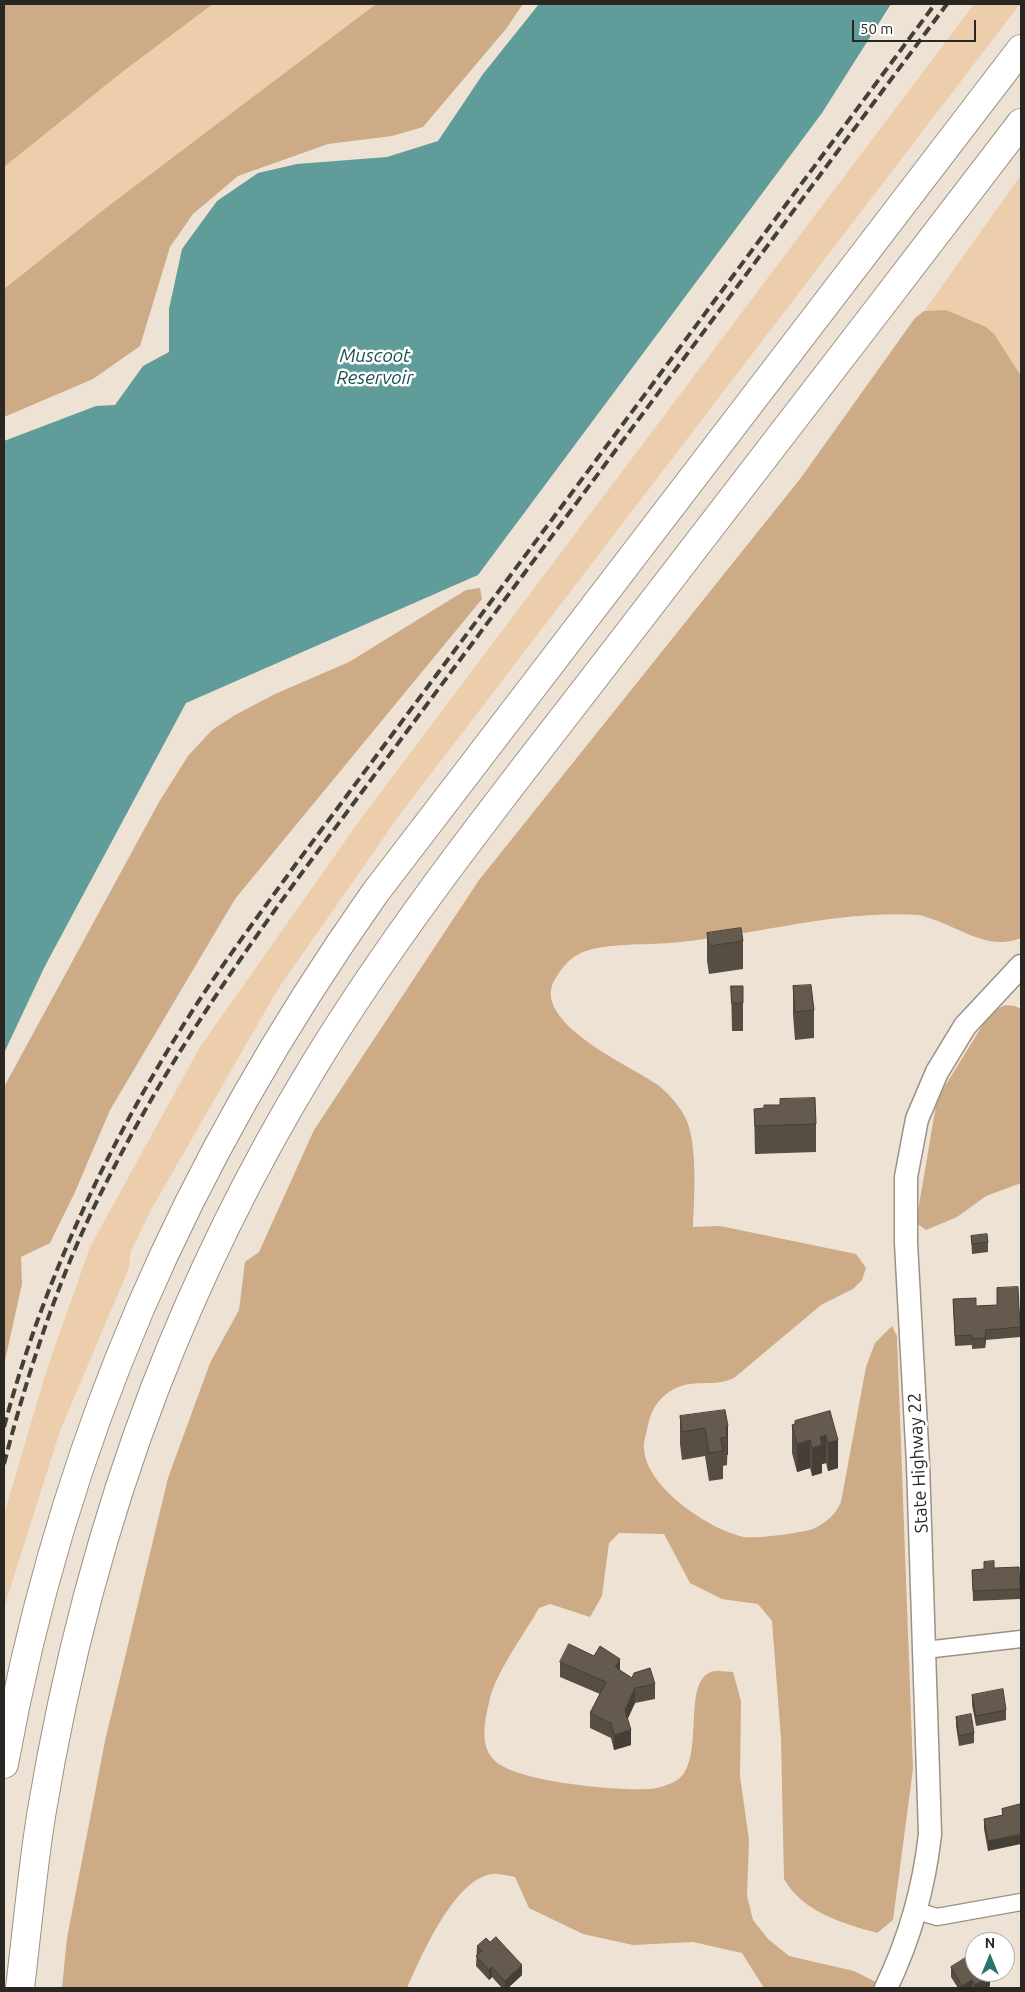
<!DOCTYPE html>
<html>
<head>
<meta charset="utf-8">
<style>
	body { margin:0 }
	#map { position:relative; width:1025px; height:1992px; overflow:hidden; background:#eee2d4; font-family:Ubuntu,sans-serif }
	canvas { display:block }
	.frame { position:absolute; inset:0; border:5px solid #2a2621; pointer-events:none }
	.north { position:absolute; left:965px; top:1932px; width:50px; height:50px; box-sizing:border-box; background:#fff; border:1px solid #aaa8a6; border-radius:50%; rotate:0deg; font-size:14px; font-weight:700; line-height:20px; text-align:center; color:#2a2621 }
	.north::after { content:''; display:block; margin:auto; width:18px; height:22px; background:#287270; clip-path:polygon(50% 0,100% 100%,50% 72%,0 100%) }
	.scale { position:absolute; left:852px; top:20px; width:124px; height:22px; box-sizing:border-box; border:2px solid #2a2621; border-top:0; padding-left:6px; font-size:15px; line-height:18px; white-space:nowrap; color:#2a2621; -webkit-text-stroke:4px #fff; paint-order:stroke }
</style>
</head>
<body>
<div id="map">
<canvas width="1025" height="1992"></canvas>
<div class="frame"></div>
<div class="north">N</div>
<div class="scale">50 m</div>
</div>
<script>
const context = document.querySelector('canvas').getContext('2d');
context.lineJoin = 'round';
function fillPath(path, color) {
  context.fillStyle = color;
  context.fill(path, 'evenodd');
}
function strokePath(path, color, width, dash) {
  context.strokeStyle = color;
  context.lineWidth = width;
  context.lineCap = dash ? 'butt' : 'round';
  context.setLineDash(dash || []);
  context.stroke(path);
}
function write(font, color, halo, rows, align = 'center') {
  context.font = font + ' Ubuntu,sans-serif';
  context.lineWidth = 5;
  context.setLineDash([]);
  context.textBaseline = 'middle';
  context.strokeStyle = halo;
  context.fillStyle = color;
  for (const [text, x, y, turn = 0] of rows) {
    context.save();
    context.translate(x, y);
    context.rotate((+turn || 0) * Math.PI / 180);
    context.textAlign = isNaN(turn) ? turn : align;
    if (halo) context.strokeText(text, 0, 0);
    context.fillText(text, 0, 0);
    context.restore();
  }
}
fillPath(new Path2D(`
	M 213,4 L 376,4 L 107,207 L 4,289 L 4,167 L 121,73 Z
	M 974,4 L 1020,4 L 401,813 L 278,989 L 152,1208 L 131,1251 L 129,1268 L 60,1431 L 4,1608 L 4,1514 L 47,1369 L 90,1247 L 200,1047 L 362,817 Z
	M 1021,175 L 1021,376 L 995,335 L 946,310 L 924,311 Z`), '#eccead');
fillPath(new Path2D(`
	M 4,4 L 213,4 L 121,73 L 4,167 Z
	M 376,4 L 523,4 L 506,29 L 423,127 L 392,136 L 328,144 L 238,176 L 193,214 L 170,247 L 140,346 L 93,379 L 4,417 L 4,289 L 107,207 Z
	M 946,310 L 986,327 L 995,335 L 1021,376 L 1021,938 C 992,950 965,932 938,921 C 931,919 925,916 919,915 C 836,910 753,936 671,943 C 645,945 607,943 583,952 C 570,957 562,968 555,979 C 529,1022 631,1066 658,1085 C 669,1094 680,1106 686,1119 C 698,1146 694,1197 693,1227 L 720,1226 L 856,1254 L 866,1268 L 862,1280 L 853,1289 L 821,1305 L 734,1378 C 710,1389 694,1376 669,1392 C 655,1402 650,1413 647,1430 C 646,1435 643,1443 644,1448 C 645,1487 710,1530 744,1537 C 755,1539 805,1533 815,1528 C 827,1522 836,1514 841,1502 L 866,1367 L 875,1343 L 892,1326 L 897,1336 L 913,1769 L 893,1920 L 877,1933 C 842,1923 803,1912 784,1879 L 781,1739 L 772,1621 L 758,1604 L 722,1599 L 690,1583 L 664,1534 L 619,1533 L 609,1543 L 602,1596 L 590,1617 L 550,1604 L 539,1608 C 525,1633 497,1671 490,1698 C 486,1716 478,1744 494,1760 C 515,1782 617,1791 649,1789 C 656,1789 668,1785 674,1782 C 708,1766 680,1683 711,1672 C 717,1670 727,1672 733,1672 L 741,1701 L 740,1776 L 749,1840 L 747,1896 L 753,1920 L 768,1939 L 789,1956 L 854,1971 L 878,1983 L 874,1988 L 764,1988 L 742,1953 L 693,1942 L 633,1945 L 583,1934 L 529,1908 L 515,1877 C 508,1876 499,1873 492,1874 C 454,1879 421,1957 407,1988 L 62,1988 L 67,1938 L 105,1741 L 168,1478 L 210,1363 L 239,1310 L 245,1262 L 259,1252 L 314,1130 L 479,880 L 800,479 L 915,318 L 924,311 Z
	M 480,588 L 482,599 L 235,899 L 110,1110 L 75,1192 L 50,1243 L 21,1257 L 22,1284 L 4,1365 L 4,1087 L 159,802 L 188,756 L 212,730 L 235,715 L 275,694 L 349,662 L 466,590 Z
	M 1005,1005 L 1015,1006 L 1021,1009 L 1021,1183 L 986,1196 L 957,1217 L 926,1230 L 916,1223 L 937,1099 L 987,1018 L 995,1010 Z`), '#ccab86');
fillPath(new Path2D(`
	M 539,4 L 891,4 L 822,113 L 478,575 L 186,703 L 45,966 L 4,1053 L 4,441 L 96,406 L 115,405 L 143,366 L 169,352 L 169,309 L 182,249 L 217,201 L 258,173 L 297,164 L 387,157 L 438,141 L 483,74 Z`), '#609c9a');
const street = new Path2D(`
	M 925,1650 L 1021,1639
	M 917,1911 L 937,1917 L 1021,1902`);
const secondary = new Path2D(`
	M 886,1988 C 910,1938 924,1889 930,1834 L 918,1464 L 906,1243 L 906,1177 L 917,1119 L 937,1072 L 965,1026 L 1021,966`);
const highway = new Path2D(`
	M 4,1764 C 62,1441 186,1161 375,893 L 1021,49
	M 20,1988 C 27,1931 32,1873 41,1816 C 65,1670 102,1526 155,1388 C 198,1277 251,1169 313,1067 C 403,919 513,784 618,647 C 753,472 887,298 1021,123`);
strokePath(street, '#9c9185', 19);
strokePath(secondary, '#9c9185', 25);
strokePath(highway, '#9c9185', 30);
strokePath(street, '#fff', 16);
strokePath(secondary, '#fff', 22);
strokePath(highway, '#fff', 28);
strokePath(new Path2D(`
	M 4,1427 C 45,1274 115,1129 202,996 C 232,951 264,908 296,864 L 935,4
	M 4,1464 C 25,1383 51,1301 86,1224 C 146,1096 221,983 304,870 L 947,4`), '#443f39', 4, [10, 5]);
fillPath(new Path2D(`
	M 707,933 L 743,941 L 743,969 L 709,974 L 707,961 Z
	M 731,986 L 743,986 L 743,1031 L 732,1031 Z
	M 793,986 L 814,1010 L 814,1038 L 795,1040 L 793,1014 Z
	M 754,1109 L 816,1124 L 816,1152 L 755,1154 Z
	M 971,1236 L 988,1242 L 988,1252 L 972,1254 Z
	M 997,1288 L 1020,1327 L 1020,1337 L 986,1340 L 985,1348 L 972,1349 L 972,1345 L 955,1346 L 953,1299 L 976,1306 L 997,1305 Z
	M 830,1411 L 838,1468 L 828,1471 L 826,1463 L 822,1464 L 822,1473 L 812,1476 L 810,1468 L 797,1472 L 792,1453 L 792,1425 L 795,1424 L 795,1421 Z
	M 680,1416 L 728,1426 L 727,1465 L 723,1466 L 723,1479 L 709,1481 L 705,1456 L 682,1460 L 680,1444 Z
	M 984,1562 L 994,1568 L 1020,1589 L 1020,1599 L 973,1601 L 972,1570 L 984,1569 Z
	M 560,1662 L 620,1670 L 632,1678 L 655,1684 L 655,1699 L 635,1703 L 627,1719 L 631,1745 L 614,1750 L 611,1738 L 590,1728 L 590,1713 L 600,1694 L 560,1677 Z
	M 972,1695 L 1006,1710 L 1006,1720 L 976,1726 L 972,1705 Z
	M 956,1717 L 974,1733 L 974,1743 L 959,1746 L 956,1726 Z
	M 1021,1804 L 988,1851 L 984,1829 L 984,1819 L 1002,1815 L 1002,1809 Z
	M 477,1946 L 522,1975 L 508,1988 L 502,1988 L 492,1977 L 489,1980 L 476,1966 Z
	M 951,1967 L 990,1986 L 987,1988 L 958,1988 L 951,1977 Z`), '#564d43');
fillPath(new Path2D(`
	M 986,1330 L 986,1340 L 985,1348 L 985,1338 Z
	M 728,1426 L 728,1455 L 727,1455 L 727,1437 L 726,1427 Z
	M 826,1435 L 826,1463 L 822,1464 L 822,1473 L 812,1476 L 812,1448 L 820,1437 Z
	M 810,1440 L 810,1468 L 797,1472 L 797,1444 Z
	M 838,1440 L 838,1468 L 828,1471 L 828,1443 Z
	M 620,1659 L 620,1674 L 615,1667 Z
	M 635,1688 L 635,1703 L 625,1725 L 625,1710 Z
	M 631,1730 L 631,1745 L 614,1750 L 614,1735 Z
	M 1021,1834 L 1021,1844 L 988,1851 L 988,1841 Z
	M 522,1965 L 522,1975 L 508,1988 L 505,1988 L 505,1981 Z
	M 492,1967 L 492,1977 L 489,1980 L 489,1970 Z
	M 990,1976 L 990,1986 L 987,1988 L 975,1988 L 975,1985 Z
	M 972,1980 L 972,1988 L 962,1988 L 962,1986 Z`), '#463f37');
const building = new Path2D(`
	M 741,928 L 743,941 L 709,946 L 707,933 Z
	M 811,985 L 814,1010 L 795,1012 L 793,986 Z
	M 731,986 L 743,986 L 743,1003 L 732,1003 Z
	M 815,1098 L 816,1124 L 755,1126 L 754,1109 L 764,1108 L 764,1105 L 780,1105 L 780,1099 Z
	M 987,1234 L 988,1242 L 972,1244 L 971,1236 Z
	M 1018,1287 L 1020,1327 L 986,1330 L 985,1338 L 972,1339 L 972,1335 L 955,1336 L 953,1299 L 976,1298 L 976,1306 L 997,1305 L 997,1288 Z
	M 725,1410 L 728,1426 L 726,1427 L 727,1437 L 721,1438 L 723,1451 L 709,1453 L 705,1428 L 682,1432 L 680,1416 Z
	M 830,1411 L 838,1440 L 828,1443 L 826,1435 L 820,1437 L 822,1445 L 812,1448 L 810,1440 L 797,1444 L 792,1425 L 795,1424 L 795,1421 Z
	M 994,1561 L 994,1568 L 1019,1567 L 1020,1589 L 973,1591 L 972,1570 L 984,1569 L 984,1562 Z
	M 569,1644 L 594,1656 L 600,1646 L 620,1659 L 615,1667 L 632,1678 L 634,1673 L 650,1668 L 655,1684 L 635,1688 L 625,1710 L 631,1730 L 614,1735 L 611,1723 L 590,1713 L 606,1682 L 560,1662 Z
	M 1003,1689 L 1006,1710 L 976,1716 L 972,1695 Z
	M 971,1714 L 974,1733 L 959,1736 L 956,1717 Z
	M 1021,1804 L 1021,1834 L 988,1841 L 984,1819 L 1003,1815 L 1002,1809 Z
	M 496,1937 L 522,1965 L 505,1981 L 492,1967 L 489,1970 L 476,1956 L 482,1951 L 477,1946 L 486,1938 L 490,1942 Z
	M 975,1952 L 975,1972 L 988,1972 L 990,1976 L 975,1985 L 972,1980 L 962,1986 L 951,1967 Z`);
fillPath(building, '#645a4e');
strokePath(building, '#463f37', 1);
write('18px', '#2a2621', '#fff', [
	["State Highway 22",918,1463,-93]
]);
write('italic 19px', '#1c5150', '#fff', [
	["Muscoot",375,356],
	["Reservoir",375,378]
]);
</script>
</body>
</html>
